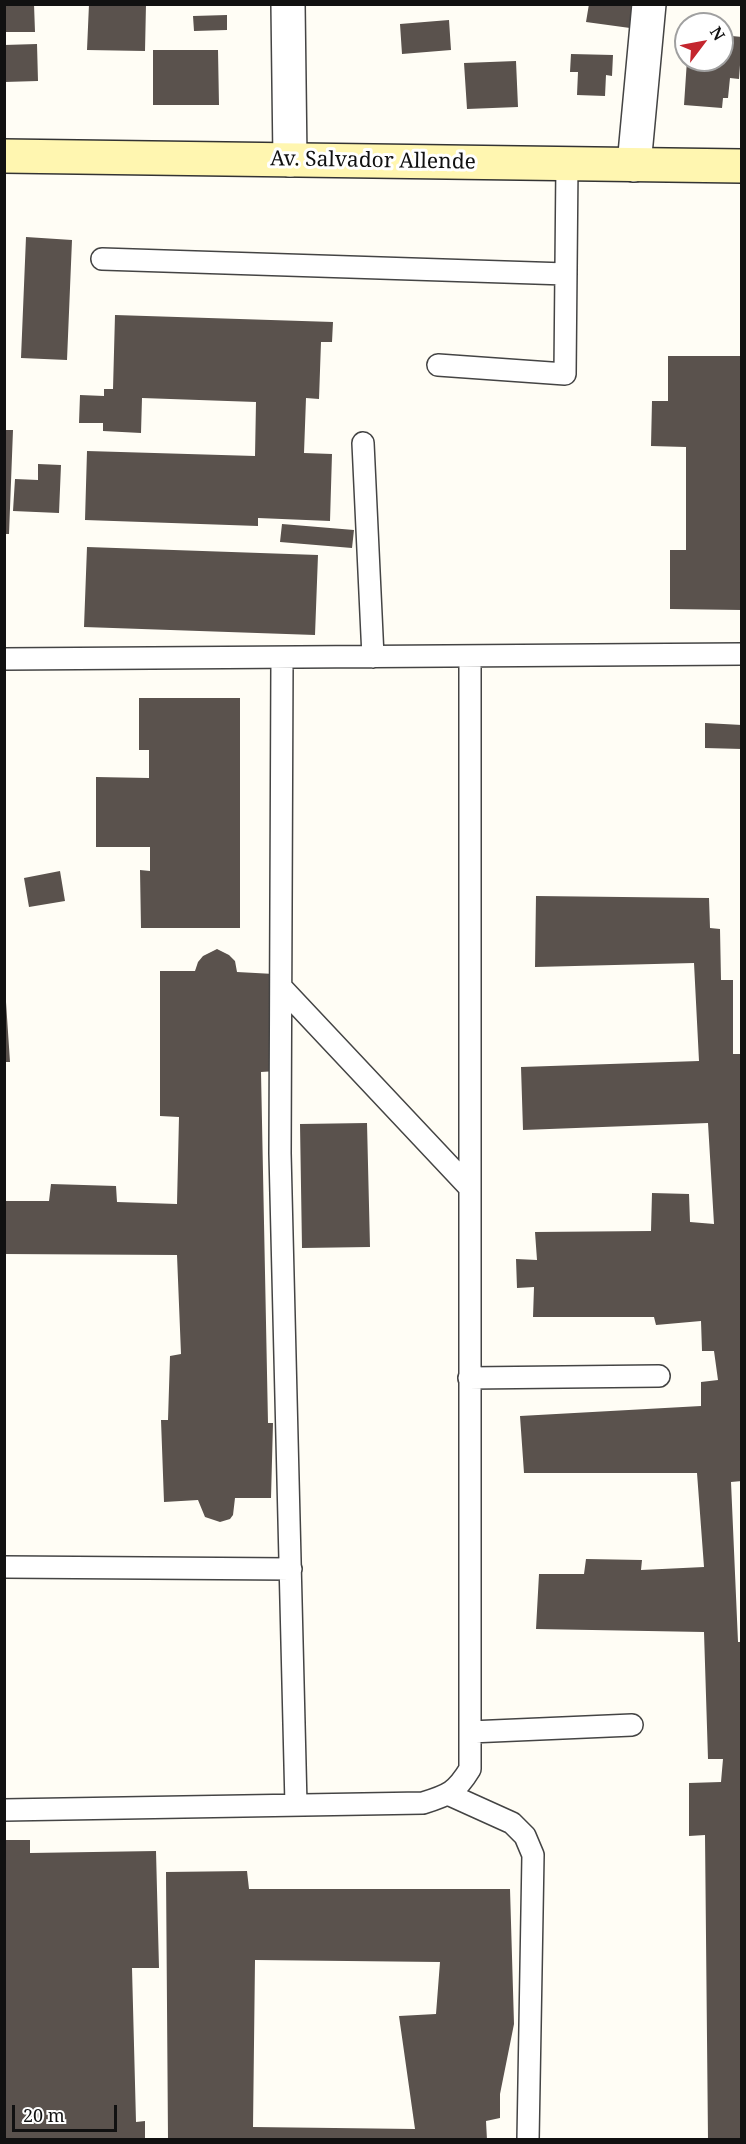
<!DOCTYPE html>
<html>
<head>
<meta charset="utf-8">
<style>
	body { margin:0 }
	#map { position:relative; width:746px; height:2144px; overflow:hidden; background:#fffdf5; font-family:"Noto Serif",serif }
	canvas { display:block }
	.frame { position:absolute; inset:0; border:6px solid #111; pointer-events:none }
	.north { position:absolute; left:674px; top:12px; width:60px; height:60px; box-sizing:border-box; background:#fff; border:2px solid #a0a0a0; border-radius:50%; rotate:58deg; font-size:16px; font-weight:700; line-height:24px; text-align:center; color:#111 }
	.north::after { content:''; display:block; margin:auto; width:21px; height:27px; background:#c4262e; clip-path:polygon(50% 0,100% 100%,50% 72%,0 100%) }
	.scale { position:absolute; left:12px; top:2105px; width:105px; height:27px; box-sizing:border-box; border:3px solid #111; border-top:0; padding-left:8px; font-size:18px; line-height:21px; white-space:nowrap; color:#111; -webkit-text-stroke:4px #fff; paint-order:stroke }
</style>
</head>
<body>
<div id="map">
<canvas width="746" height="2144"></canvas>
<div class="frame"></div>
<div class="north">N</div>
<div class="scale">20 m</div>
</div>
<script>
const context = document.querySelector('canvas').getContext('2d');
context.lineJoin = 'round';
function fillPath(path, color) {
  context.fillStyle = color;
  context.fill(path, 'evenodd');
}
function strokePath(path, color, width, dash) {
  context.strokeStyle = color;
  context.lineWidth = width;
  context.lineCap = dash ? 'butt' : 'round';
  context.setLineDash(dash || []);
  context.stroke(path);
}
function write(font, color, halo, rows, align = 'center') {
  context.font = font + ' "Noto Serif",serif';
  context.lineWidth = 6;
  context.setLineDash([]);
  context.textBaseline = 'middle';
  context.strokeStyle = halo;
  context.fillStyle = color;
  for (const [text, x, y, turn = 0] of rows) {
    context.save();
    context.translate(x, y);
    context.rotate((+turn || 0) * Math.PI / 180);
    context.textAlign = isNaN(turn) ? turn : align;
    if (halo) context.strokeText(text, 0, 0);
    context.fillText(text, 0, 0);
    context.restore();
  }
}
fillPath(new Path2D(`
	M 4,4 L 34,4 L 35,32 L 4,32 Z
	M 89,4 L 146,4 L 145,51 L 87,50 Z
	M 589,4 L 633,4 L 630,28 L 586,22 Z
	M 227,15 L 227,30 L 194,31 L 193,16 Z
	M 449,20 L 451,50 L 402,54 L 400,24 Z
	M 722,35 L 742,37 L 739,79 L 730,78 L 728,98 L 723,98 L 722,108 L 684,105 L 687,60 L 722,60 Z
	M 37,44 L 38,81 L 4,82 L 4,45 Z
	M 153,50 L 218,50 L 219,105 L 153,105 Z
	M 571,54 L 613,55 L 612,76 L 606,75 L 605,96 L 577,95 L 578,72 L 570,72 Z
	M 516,61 L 518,107 L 467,109 L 464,63 Z
	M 26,237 L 72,240 L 67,360 L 21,358 Z
	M 115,315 L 333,322 L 332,342 L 321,342 L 319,399 L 306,398 L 304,453 L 332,454 L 330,521 L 258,518 L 258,526 L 85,520 L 87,451 L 255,456 L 256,402 L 142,398 L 141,433 L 103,431 L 103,423 L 79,423 L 80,395 L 104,396 L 104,389 L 113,389 Z
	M 668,356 L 742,356 L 742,610 L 670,609 L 670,550 L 686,550 L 686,447 L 651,446 L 652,401 L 668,401 Z
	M 4,430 L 13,430 L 9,534 L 4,534 Z
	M 38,464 L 61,465 L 59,513 L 13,511 L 15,479 L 38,480 Z
	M 282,524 L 354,530 L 352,548 L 280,542 Z
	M 87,547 L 318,555 L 315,635 L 84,627 Z
	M 139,698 L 240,698 L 240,928 L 141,928 L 140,870 L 150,871 L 150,847 L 96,847 L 96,777 L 149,778 L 149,750 L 139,750 Z
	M 705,723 L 742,725 L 742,749 L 705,748 Z
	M 60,871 L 65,901 L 29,907 L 24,878 Z
	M 536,896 L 709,898 L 710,928 L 720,929 L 721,980 L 733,980 L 733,1054 L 742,1054 L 742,1481 L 731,1482 L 738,1642 L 742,1642 L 742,2140 L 708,2140 L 705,1835 L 689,1836 L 689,1783 L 721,1782 L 723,1759 L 708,1759 L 704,1632 L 536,1629 L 539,1574 L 584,1574 L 586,1559 L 642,1560 L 641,1570 L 704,1567 L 697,1473 L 524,1473 L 520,1416 L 701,1406 L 701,1382 L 718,1380 L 714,1351 L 702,1351 L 701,1321 L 656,1325 L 654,1317 L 533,1317 L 534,1287 L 517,1288 L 516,1259 L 537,1260 L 535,1232 L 651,1231 L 652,1193 L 689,1194 L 690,1222 L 714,1224 L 708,1123 L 523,1130 L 521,1067 L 699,1061 L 694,963 L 535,967 Z
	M 217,949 L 229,955 L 235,961 L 237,972 L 274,974 L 277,1071 L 261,1072 L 268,1423 L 273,1423 L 271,1498 L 235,1498 L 233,1515 L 230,1519 L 220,1522 L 205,1517 L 198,1500 L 164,1502 L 161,1420 L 168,1420 L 170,1356 L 181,1354 L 177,1255 L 4,1254 L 4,1201 L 49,1201 L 51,1184 L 116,1186 L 117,1202 L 177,1204 L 179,1117 L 160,1116 L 160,971 L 195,971 L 198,962 L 203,956 Z
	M 4,1002 L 6,1002 L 10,1062 L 4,1062 Z
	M 367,1123 L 370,1247 L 302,1248 L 300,1124 Z
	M 4,1840 L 30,1840 L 30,1853 L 156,1851 L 159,1968 L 132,1968 L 136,2122 L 145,2121 L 145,2140 L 4,2140 Z
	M 247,1871 L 249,1889 L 510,1889 L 514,2024 L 500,2094 L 500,2118 L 486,2121 L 487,2140 L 168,2140 L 166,1872 ZM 255,1960 L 440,1962 L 436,2014 L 399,2016 L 415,2129 L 253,2127 Z`), '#5a524d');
const lane = new Path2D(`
	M 102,259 L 566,274
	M 438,365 L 565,374 L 567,164
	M 363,443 L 373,657
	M 282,658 L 280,1153 L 296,1805
	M 4,659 L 742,654
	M 281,987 L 470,1188
	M 469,1378 L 659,1376
	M 4,1567 L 291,1569
	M 470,1732 L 632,1725
	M 450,1795 L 512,1823 L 525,1836 L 533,1855 L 528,2140
	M 4,1810 L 423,1803 C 449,1795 456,1792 470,1769 L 470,656`);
const street = new Path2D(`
	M 288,4 L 290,160
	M 634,165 L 649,4`);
const secondary = new Path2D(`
	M 4,156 L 742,166`);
strokePath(lane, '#444', 24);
strokePath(street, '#444', 36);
strokePath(secondary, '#333', 36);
strokePath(lane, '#fff', 21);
strokePath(street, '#fff', 33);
strokePath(secondary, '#fff6b0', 33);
write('21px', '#111', '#fff', [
	["Av. Salvador Allende",373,161,1]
]);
</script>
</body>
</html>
